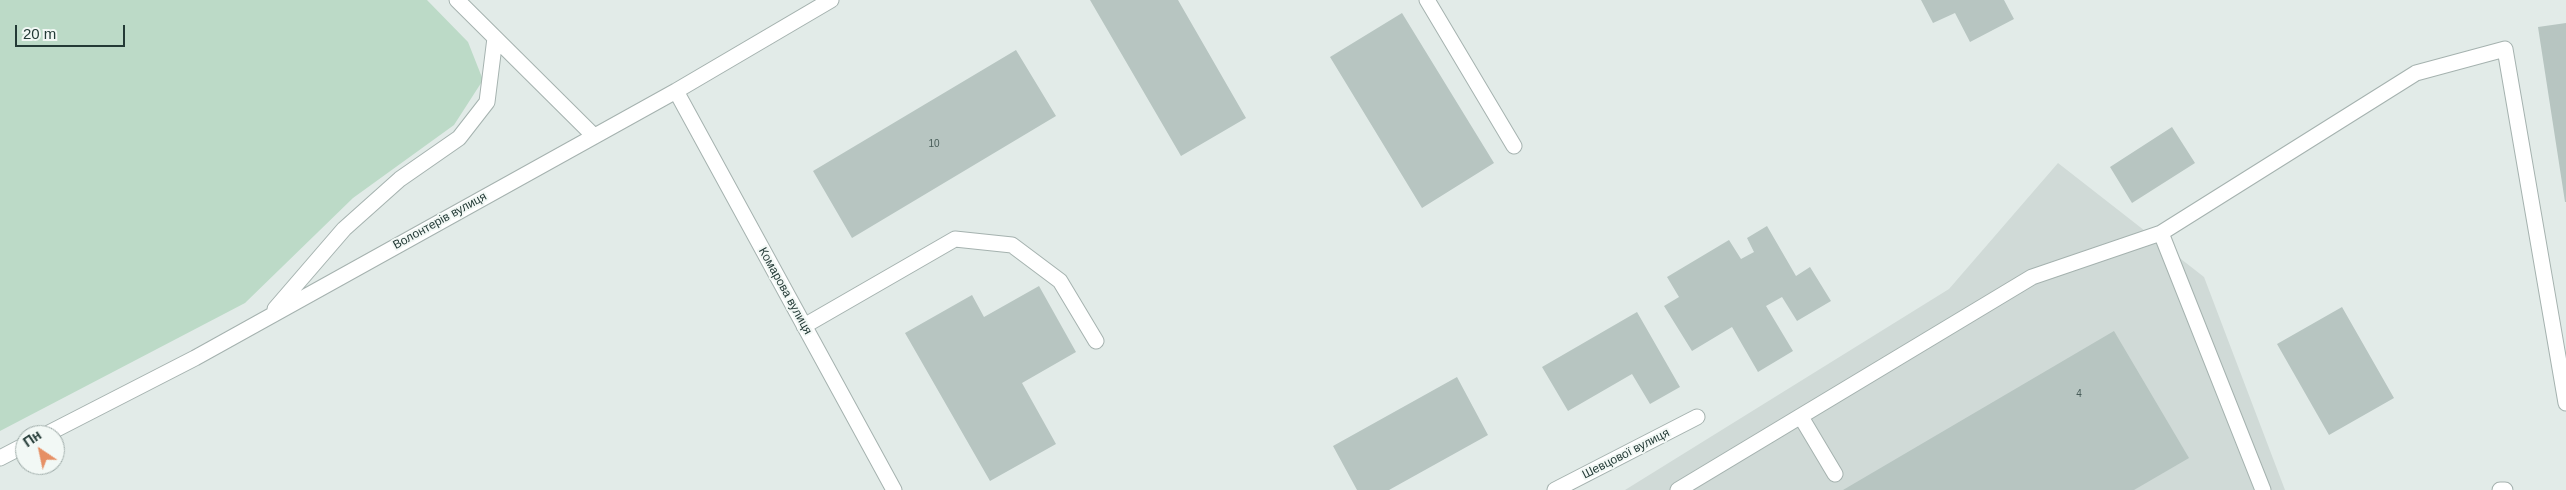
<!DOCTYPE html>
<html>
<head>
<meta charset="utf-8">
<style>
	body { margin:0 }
	#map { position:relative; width:2566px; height:490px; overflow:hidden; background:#e2ebe8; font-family:Helvetica,sans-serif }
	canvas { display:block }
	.north { position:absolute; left:15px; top:425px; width:50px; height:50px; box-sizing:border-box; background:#f2f8f5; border:1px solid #9faca9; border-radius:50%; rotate:326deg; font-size:14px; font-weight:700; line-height:20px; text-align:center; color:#233a36 }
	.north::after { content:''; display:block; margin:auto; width:18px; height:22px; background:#e69065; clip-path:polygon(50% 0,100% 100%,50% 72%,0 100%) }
	.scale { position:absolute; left:15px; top:25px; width:110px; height:22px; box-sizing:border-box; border:2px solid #233a36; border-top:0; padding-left:6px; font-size:15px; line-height:18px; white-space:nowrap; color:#233a36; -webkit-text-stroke:4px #f2f8f5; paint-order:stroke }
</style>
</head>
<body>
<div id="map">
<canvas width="2566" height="490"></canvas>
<div class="north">Пн</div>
<div class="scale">20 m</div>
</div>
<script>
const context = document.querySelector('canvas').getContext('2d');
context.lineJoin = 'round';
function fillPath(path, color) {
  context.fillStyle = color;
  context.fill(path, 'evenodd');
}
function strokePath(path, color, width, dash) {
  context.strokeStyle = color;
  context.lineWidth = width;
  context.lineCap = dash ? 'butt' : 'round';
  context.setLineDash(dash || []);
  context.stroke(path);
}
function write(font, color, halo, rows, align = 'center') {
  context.font = font + ' Helvetica,sans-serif';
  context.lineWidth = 4;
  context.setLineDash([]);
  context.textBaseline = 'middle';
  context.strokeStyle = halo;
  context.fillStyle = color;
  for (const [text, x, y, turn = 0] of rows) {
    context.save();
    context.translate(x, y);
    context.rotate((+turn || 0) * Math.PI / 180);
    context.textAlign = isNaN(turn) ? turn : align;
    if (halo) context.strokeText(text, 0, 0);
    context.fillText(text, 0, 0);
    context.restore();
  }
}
fillPath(new Path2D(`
	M 2058,163 L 2204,277 L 2285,490 L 1625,490 L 1949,289 Z`), '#d0dad7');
fillPath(new Path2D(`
	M 0,0 L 427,0 L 468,42 L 483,80 L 454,125 L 353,198 L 245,303 L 0,431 Z`), '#bcdac7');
fillPath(new Path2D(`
	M 1090,0 L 1178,0 L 1246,118 L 1181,156 Z
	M 1921,0 L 2004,0 L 2014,19 L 1970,42 L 1955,13 L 1933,23 Z
	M 1402,13 L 1494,163 L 1422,208 L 1330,57 Z
	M 2566,23 L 2566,202 L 2565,202 L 2538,27 Z
	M 1016,50 L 1056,116 L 852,238 L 813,171 Z
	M 2172,127 L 2195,163 L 2132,203 L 2110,167 Z
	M 1767,226 L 1796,276 L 1810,267 L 1831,301 L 1797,321 L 1782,297 L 1766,306 L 1793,351 L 1758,372 L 1732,327 L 1692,351 L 1664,306 L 1679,297 L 1667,277 L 1729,240 L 1741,259 L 1754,252 L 1747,238 Z
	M 1039,286 L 1076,352 L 1022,383 L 1056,444 L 990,481 L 905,333 L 972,295 L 984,317 Z
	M 2342,307 L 2394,398 L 2329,435 L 2277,344 Z
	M 1637,312 L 1680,387 L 1650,404 L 1632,374 L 1568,411 L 1542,367 Z
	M 2114,331 L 2189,458 L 2134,490 L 1843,490 Z
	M 1457,377 L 1488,435 L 1389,490 L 1357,490 L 1333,446 Z`), '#b7c5c1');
const minor = new Path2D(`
	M 457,0 L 594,136
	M 1427,0 L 1514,146
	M 676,91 L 894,490
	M 2161,233 L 2263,490
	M 275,309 L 344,229 L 400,179 L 459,138 L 487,102 L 495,38
	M 804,326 L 955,239 L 1012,245 L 1060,281 L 1096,341
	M 1801,417 L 1835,474
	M 45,435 L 195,358 L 676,91 L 831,0
	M 0,458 L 25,445
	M 1555,490 L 1697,417
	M 1678,490 L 2032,277 L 2161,233 L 2416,73 L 2505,49 L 2566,403
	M 2500,490 L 2505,490`);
strokePath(minor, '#a5b2af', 17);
strokePath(minor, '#fff', 15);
write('10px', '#485d59', null, [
	["10",934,144],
	["4",2079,394]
]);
write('12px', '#233a36', '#f2f8f5', [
	["Волонтерів вулиця",440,221,-29],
	["Комарова вулиця",785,291,61],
	["Шевцової вулиця",1626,454,-27]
]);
</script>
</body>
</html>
